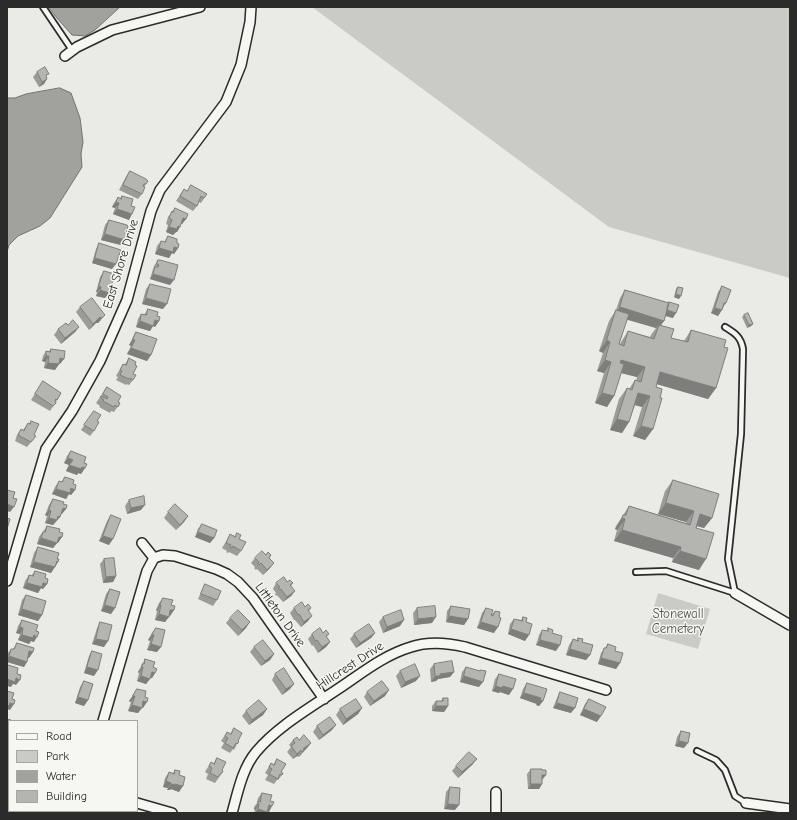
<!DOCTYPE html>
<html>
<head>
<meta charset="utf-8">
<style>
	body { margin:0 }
	#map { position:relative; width:797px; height:820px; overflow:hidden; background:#eaeae6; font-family:"Comic Neue",sans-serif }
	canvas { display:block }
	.frame { position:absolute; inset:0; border:8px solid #2b2b2b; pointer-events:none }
	.legend { position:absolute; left:8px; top:720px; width:130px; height:92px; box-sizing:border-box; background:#f6f6f2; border:1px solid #a5a5a2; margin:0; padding:5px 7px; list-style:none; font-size:12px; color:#2b2b2b }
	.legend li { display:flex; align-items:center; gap:8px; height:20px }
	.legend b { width:20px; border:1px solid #a5a5a2 }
</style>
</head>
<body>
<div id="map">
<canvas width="797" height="820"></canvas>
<div class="frame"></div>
<ul class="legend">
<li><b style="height:5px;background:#f6f6f2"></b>Road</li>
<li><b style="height:11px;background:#cacac7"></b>Park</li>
<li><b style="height:11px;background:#a1a19e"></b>Water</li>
<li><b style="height:11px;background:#b4b4b1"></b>Building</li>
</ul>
</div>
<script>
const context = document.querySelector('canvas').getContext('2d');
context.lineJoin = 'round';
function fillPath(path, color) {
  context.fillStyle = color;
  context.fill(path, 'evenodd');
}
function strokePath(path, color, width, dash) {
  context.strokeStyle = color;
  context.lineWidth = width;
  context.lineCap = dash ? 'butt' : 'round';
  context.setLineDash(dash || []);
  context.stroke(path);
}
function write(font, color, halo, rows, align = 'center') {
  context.font = font + ' "Comic Neue",sans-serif';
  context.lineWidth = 3;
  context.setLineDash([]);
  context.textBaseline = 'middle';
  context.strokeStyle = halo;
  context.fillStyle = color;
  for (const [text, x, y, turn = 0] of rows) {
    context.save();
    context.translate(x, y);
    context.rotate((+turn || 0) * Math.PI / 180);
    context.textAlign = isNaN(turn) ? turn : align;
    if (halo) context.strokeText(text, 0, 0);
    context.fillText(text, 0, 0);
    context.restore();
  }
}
fillPath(new Path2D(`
	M 312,7 L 790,7 L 790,278 L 609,227 Z
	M 658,593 L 710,609 L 698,649 L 646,634 Z`), '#cacac7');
const water = new Path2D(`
	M 49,7 L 120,7 L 95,30 L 85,36 L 72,35 L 56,17 Z
	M 60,88 L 71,93 L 80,118 L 83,142 L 81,154 L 82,167 L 50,218 L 40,226 L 18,236 L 9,245 L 7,252 L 7,98 L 15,98 L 26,94 Z`);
fillPath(water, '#a1a19e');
strokePath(water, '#727270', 1);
const service = new Path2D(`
	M 43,7 L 72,50
	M 636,572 L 666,571 L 735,593 L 728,559 L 741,434 L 743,349 C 741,337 735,333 725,327
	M 697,751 L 716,760 L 725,770 L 735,796 L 746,803`);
const minor = new Path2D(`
	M 65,56 L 77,47 L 112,30 L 200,7
	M 142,543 L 154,558
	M 7,581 L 46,449 L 72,411 L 100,361 L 127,300 L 151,211 L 160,190 L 226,102 L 241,65 L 250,22 L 251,7
	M 735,593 L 790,625
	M 103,721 L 147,571 L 154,558 L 163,555 L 175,556 L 216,569 L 227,574 L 238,582 L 253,598 L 324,699
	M 137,803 L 172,813
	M 746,803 L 790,809
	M 76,813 L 77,811
	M 232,813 C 238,792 242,769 256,752 C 278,726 310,708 338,689 C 362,673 384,655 411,647 C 429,641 448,643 465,647 L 606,690
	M 496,813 L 496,792`);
strokePath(service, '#2b2b2b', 8);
strokePath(minor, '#2b2b2b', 12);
strokePath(service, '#f6f6f2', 4.5);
strokePath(minor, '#f6f6f2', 9);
fillPath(new Path2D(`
	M 37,72 L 47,77 L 44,84 L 39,87 L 33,77 Z
	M 130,171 L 146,184 L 144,187 L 142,194 L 138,199 L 119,190 L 126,177 Z
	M 184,189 L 187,191 L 207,194 L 201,203 L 199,202 L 197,206 L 193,211 L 176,201 Z
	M 122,196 L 131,206 L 129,220 L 113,214 L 115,208 L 112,207 L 114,203 L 118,197 L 120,198 Z
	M 175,208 L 186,219 L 182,224 L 181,224 L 177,232 L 176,232 L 173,235 L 166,232 L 168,225 L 166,224 L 168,217 Z
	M 109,220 L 127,230 L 125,232 L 121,245 L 101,240 L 105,225 Z
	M 168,236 L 177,243 L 178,248 L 174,254 L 172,253 L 169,258 L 155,254 L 157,246 L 161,241 L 164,242 Z
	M 99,243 L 112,269 L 92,263 L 96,249 Z
	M 158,260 L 170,285 L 150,279 L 154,266 Z
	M 104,271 L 109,293 L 105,298 L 96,296 L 97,292 L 96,292 L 100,277 Z
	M 150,284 L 163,309 L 142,304 L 146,289 Z
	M 722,286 L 726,303 L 718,316 L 711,313 L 718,292 Z
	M 678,287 L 679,299 L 674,297 L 676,289 Z
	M 625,290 L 669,303 L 673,318 L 665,316 L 664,321 L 661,325 L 671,338 L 684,341 L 691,330 L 724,347 L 716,388 L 708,399 L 657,384 L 656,387 L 660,398 L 653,429 L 645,440 L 633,436 L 642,407 L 635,405 L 629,422 L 622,433 L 610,430 L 619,399 L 627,388 L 629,389 L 635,380 L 636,381 L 637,377 L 621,373 L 614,396 L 607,407 L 595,403 L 604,373 L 597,371 L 603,353 L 599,351 L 609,321 L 616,310 L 620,298 ZM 627,319 L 656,328 L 651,335 L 650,337 L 628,331 L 621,342 L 620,344 L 619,344 Z
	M 80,307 L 101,320 L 98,323 L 96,323 L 89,330 L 76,312 Z
	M 148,309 L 157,316 L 159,321 L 155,327 L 153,326 L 150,331 L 136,327 L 138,319 L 141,314 L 144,315 Z
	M 744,315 L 753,324 L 751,326 L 747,328 L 742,317 Z
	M 68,325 L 79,327 L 75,332 L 61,344 L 54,335 L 58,329 Z
	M 136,332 L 151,355 L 147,361 L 127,354 L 131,346 L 129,345 L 133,337 Z
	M 51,349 L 60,364 L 59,364 L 55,370 L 44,368 L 45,362 L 42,361 L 43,356 L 46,351 L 49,351 Z
	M 129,358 L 135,365 L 133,374 L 133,380 L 129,385 L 126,384 L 126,385 L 116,380 L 118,377 L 116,376 L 120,369 L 123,364 L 125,364 Z
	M 43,381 L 61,393 L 56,402 L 56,403 L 52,408 L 50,411 L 31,400 Z
	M 107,387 L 118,402 L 120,403 L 114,412 L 111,411 L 110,413 L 99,407 L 100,406 L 96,403 Z
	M 94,411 L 97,421 L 94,431 L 90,436 L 81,430 Z
	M 31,421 L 34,435 L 36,436 L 27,447 L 15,441 L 17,435 L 21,429 L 23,430 L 28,423 L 29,424 Z
	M 71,451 L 84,463 L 85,468 L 81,474 L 78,473 L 77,475 L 66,471 L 69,465 L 64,463 L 67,456 Z
	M 65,477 L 73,484 L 75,490 L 71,495 L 69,494 L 66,499 L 52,494 L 55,487 L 59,481 L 61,482 Z
	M 673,480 L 712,518 L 704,528 L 697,526 L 696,528 L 699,570 L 672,562 L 673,558 L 614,541 L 617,530 L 615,529 L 616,526 L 629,506 L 686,523 L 686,522 L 658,514 L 665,491 Z
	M 53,499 L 62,514 L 61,514 L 60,517 L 53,525 L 45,523 L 47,516 L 45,515 L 49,505 Z
	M 129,500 L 141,510 L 127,514 L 125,506 Z
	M 168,512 L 188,516 L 184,522 L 176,530 L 164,518 Z
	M 111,515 L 109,545 L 99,541 L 107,521 Z
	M 202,524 L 214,538 L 210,543 L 195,537 L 198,529 Z
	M 47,526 L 59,532 L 62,537 L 53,548 L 37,544 L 39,537 Z
	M 237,533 L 239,539 L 241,551 L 237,556 L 229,552 L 228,553 L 226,552 L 227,551 L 222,548 L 227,540 L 230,534 L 235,536 Z
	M 38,547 L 57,559 L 58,562 L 51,573 L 30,567 L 34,553 Z
	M 255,558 L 269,558 L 274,563 L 270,568 L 263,575 L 257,569 L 256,570 L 254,568 L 255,567 L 251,563 Z
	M 104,559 L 116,576 L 113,582 L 103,583 L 100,564 Z
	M 35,571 L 45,578 L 47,584 L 43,589 L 41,588 L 38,593 L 23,588 L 25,581 L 29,575 L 31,576 Z
	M 287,582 L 293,583 L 291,586 L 295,591 L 291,596 L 283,602 L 277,595 L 276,596 L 275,594 L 276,593 L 273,589 L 276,583 Z
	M 205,584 L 217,600 L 213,606 L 198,599 L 202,590 Z
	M 110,589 L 115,608 L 111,614 L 101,611 L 106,594 Z
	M 26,595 L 42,615 L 38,621 L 18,615 L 22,600 Z
	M 163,598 L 171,605 L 174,610 L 170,616 L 169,616 L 165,622 L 155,620 L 157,611 L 156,610 L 159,603 Z
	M 451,606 L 468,619 L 464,625 L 446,622 L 447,611 Z
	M 305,607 L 311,608 L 309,611 L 308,621 L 301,627 L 295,620 L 294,620 L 290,613 L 294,608 Z
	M 417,608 L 432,623 L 414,625 L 413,613 Z
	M 486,608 L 491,615 L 495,611 L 499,617 L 494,633 L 477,628 L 482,613 Z
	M 383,617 L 400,626 L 383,633 L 379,622 Z
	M 523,617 L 525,641 L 508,634 L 510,624 L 514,619 L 521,620 Z
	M 230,618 L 246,628 L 238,636 L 226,623 Z
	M 22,620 L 36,631 L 34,642 L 31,641 L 29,644 L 18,640 L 20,634 L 16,633 L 18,626 Z
	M 100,622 L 104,647 L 92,644 L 97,628 Z
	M 156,628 L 157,652 L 147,650 L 150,641 L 148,640 L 152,633 Z
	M 548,628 L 556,651 L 536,645 L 539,635 L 542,630 L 547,631 Z
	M 323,633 L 329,634 L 326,637 L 330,642 L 326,647 L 318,653 L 313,645 L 312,646 L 308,639 L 312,634 Z
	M 375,633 L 371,638 L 356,648 L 350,639 L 354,634 Z
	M 578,638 L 590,655 L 586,660 L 566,655 L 569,645 L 573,639 L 577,640 Z
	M 17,643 L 33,652 L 29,658 L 28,657 L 24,667 L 7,662 L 7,654 L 11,649 L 13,649 Z
	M 608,644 L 620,663 L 616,669 L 598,664 L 601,653 Z
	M 254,647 L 274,654 L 270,660 L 261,666 L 250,652 Z
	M 92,651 L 94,676 L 84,673 L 89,656 Z
	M 145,659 L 153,667 L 155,673 L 152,678 L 150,678 L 146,684 L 137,681 L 139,673 L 138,672 L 139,670 Z
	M 434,664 L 454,672 L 450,677 L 438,679 L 436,681 L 431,682 L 430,669 Z
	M 466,667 L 479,671 L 479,687 L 460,682 L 462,672 Z
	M 400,671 L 416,681 L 401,688 L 396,676 Z
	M 275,674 L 290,689 L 282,695 L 272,680 Z
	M 499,674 L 509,695 L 500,692 L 499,693 L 492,691 L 495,679 Z
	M 84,681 L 88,700 L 84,706 L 75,703 L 80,687 Z
	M 527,683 L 543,701 L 539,706 L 536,705 L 537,704 L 520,698 L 523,689 Z
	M 137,689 L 145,697 L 143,708 L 142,707 L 138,713 L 128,711 L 131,702 L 129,701 Z
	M 367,692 L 385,696 L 370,706 L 364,697 Z
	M 560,692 L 571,713 L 553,708 L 557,698 Z
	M 443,698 L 448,706 L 444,712 L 432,711 L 432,706 L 436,701 L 441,701 Z
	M 589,699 L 597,722 L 580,715 L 585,704 Z
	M 362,708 L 358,714 L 343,725 L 336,715 L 340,709 Z
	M 267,709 L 263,715 L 249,725 L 242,716 L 246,711 Z
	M 317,726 L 332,730 L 319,740 L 313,732 Z
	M 234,728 L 238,741 L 237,744 L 234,750 L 233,749 L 230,753 L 221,748 L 224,743 L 221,741 L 227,732 L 230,734 Z
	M 681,731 L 684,748 L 675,746 L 677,737 Z
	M 293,740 L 299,740 L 311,743 L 300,756 L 298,757 L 297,756 L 293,759 L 287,752 L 291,747 L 289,745 Z
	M 217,758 L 222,770 L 222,773 L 215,783 L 206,779 L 208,774 L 205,772 L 211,762 L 213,764 Z
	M 277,759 L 281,772 L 282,775 L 278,780 L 277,780 L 274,784 L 265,780 L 268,775 L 265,773 L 271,763 L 273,765 Z
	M 473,764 L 458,778 L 452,771 L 456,766 Z
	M 531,769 L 542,780 L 542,784 L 539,789 L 528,789 L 527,774 Z
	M 175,770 L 179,775 L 179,792 L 171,789 L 170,790 L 167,790 L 168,788 L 163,787 L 165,778 L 169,772 L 173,773 Z
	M 450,787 L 455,810 L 444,809 L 446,792 Z
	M 262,793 L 270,801 L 269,812 L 267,811 L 266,813 L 254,813 L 255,810 L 254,809 L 254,807 L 257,803 L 258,798 Z`), '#9b9b98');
fillPath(new Path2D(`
	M 47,79 L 44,84 L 39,87 L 42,82 Z
	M 116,202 L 119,203 L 115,208 L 112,207 Z
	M 117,209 L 132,214 L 129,220 L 113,214 Z
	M 183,218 L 186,219 L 182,224 L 179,223 Z
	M 178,226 L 180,227 L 177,232 L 176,232 L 173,235 L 166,232 L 169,227 Z
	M 105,234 L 125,240 L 121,245 L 101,240 Z
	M 174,247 L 178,248 L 174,254 L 172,253 L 169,258 L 155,254 L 159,248 Z
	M 95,258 L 116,264 L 112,269 L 92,263 Z
	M 153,274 L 174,280 L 170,285 L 150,279 Z
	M 99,286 L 101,287 L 97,292 L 96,292 Z
	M 100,290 L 109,293 L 105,298 L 96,296 Z
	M 676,294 L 681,296 L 679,299 L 674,297 Z
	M 146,298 L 167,304 L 163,309 L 142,304 Z
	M 620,307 L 664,321 L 658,329 L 659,325 L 656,328 L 614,316 Z
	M 715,308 L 722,310 L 718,316 L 711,313 Z
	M 667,310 L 676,313 L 673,318 L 663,315 Z
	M 105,315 L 98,323 L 96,323 L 89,330 L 93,324 L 100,317 Z
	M 155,320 L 159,321 L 155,327 L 153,326 L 150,331 L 136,327 L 140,321 Z
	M 753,324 L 751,326 L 747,328 L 749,325 Z
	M 79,327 L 75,332 L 61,344 L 65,338 Z
	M 133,340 L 135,340 L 131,346 L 129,345 Z
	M 607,340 L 610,342 L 603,353 L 599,351 Z
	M 131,348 L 151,355 L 147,361 L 127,354 Z
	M 46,356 L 49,356 L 45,362 L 42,361 Z
	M 60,358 L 64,359 L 60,364 L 56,364 Z
	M 605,360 L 611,362 L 604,373 L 597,371 Z
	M 621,360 L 645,367 L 637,377 L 613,371 Z
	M 48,363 L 59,364 L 55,370 L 44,368 Z
	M 660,372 L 716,388 L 708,399 L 653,383 Z
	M 602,393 L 614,396 L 607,407 L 595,403 Z
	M 638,393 L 650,396 L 642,407 L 631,404 Z
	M 617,419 L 629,422 L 622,433 L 610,430 Z
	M 641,426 L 653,429 L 645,440 L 633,436 Z
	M 68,458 L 73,460 L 82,467 L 85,468 L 81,474 L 78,473 L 77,475 L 66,471 L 69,465 L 64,463 Z
	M 71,488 L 75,490 L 71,495 L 69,494 L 66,499 L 52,494 L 56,489 Z
	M 666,503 L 694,511 L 686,522 L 658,514 Z
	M 7,504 L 14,507 L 10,512 L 7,511 Z
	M 145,505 L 141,510 L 127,514 L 131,508 Z
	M 63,508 L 66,509 L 62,514 L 59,514 Z
	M 49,510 L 51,511 L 47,516 L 45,515 Z
	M 700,514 L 712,518 L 704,528 L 693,525 Z
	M 58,516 L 60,517 L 53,525 L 45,523 L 49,518 Z
	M 188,516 L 184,522 L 176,530 L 180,525 Z
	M 622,518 L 625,519 L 617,530 L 615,529 Z
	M 622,530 L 681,547 L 673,558 L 614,541 Z
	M 198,532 L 214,538 L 210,543 L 195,537 Z
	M 103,536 L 113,539 L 109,545 L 99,541 Z
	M 59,537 L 62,537 L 58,543 L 55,542 Z
	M 41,538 L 57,543 L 53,548 L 37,544 Z
	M 680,551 L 706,559 L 699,570 L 672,562 Z
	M 57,561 L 58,562 L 51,573 L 30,567 L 34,562 Z
	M 274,563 L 270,568 L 263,575 L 267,570 Z
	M 116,576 L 113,582 L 103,583 L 106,577 Z
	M 27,583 L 43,583 L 47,584 L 43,589 L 41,588 L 38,593 L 23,588 Z
	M 295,591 L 291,596 L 283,602 L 287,597 Z
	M 105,605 L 115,608 L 111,614 L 101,611 Z
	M 160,605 L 161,605 L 157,611 L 156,610 Z
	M 22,609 L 42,615 L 38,621 L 18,615 Z
	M 170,610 L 174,610 L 170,616 L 166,615 Z
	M 159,614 L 169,617 L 165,622 L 155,620 Z
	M 312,616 L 308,621 L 301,627 L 304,622 Z
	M 449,616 L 468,619 L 464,625 L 446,622 Z
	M 436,617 L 432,623 L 414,625 L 418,619 Z
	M 404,620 L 400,626 L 383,633 L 387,627 Z
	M 250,622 L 246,628 L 238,636 L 242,630 Z
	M 481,622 L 498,627 L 494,633 L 477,628 Z
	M 20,627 L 23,628 L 20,634 L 16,633 Z
	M 511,629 L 529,635 L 525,641 L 508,634 Z
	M 375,633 L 371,638 L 356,648 L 360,643 Z
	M 22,635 L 34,635 L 37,637 L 34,642 L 31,641 L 29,644 L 18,640 Z
	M 152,635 L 154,635 L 150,641 L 148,640 Z
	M 96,639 L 108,641 L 104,647 L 92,644 Z
	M 540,640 L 560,645 L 556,651 L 536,645 Z
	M 330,642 L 326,647 L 318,653 L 322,647 Z
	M 151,644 L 161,647 L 157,652 L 147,650 Z
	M 570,649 L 590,655 L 586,660 L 566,655 Z
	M 29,651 L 33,652 L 29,658 L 26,657 Z
	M 274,654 L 270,660 L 261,666 L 265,661 Z
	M 9,656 L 27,662 L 24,667 L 7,662 L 7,659 Z
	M 601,658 L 620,663 L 616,669 L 598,664 Z
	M 87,667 L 98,670 L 94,676 L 84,673 Z
	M 142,667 L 143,667 L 139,673 L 138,672 Z
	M 152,672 L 155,673 L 152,678 L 148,677 Z
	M 454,672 L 450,677 L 438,679 L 436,681 L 431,682 L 435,676 L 440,674 Z
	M 141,676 L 150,679 L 146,684 L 137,681 Z
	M 420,676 L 416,681 L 401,688 L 405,682 Z
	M 464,676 L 483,682 L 479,687 L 460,682 Z
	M 16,678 L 20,680 L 16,685 L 13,684 L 11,687 L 7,686 L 7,679 Z
	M 294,684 L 290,689 L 282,695 L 286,689 Z
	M 496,686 L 503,686 L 513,689 L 509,695 L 500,692 L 499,693 L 492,691 Z
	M 389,690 L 385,696 L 370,706 L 374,701 Z
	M 524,693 L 541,698 L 537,704 L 520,698 Z
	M 133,696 L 135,696 L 131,702 L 129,701 Z
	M 78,697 L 88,700 L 84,706 L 75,703 Z
	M 540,700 L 543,701 L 539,706 L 536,705 Z
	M 143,701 L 147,702 L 143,708 L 140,707 Z
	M 10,703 L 14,704 L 10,710 L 7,709 L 7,705 Z
	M 557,703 L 575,708 L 571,713 L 553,708 Z
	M 132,705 L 142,708 L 138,713 L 128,711 Z
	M 436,706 L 448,706 L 444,712 L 432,711 Z
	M 362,708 L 358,714 L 343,725 L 346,719 Z
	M 267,709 L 263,715 L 249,725 L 252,720 Z
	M 584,709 L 601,716 L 597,722 L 580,715 Z
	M 336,725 L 332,730 L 319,740 L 323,735 Z
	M 679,741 L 688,743 L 684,748 L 675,746 Z
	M 311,743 L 307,748 L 298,757 L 302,752 L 303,749 Z
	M 301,750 L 297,756 L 293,759 L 297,754 Z
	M 477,759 L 473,764 L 458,778 L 462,772 Z
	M 542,775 L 546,775 L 542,780 Z
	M 166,781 L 171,783 L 168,788 L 163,787 Z
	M 171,784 L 174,784 L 183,786 L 179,792 L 171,789 L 170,790 L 167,790 Z
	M 531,784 L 542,784 L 539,789 L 528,789 Z
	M 258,804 L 259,804 L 255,810 L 254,809 Z
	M 448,804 L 459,805 L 455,810 L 444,809 Z
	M 269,805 L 272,806 L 269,812 L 265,811 Z
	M 258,809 L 267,812 L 266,813 L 255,813 Z`), '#7e7e7c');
const building = new Path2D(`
	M 45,67 L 49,74 L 46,75 L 47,79 L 42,82 L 37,72 Z
	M 130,171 L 146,179 L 148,181 L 146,184 L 144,184 L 143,186 L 145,187 L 142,194 L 123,185 Z
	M 191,185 L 207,194 L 204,198 L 201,196 L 197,206 L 180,196 L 184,189 L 187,191 Z
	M 122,196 L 133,199 L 131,206 L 135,207 L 132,214 L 117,209 L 119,203 L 116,202 L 118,197 L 121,199 Z
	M 175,208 L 188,214 L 186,219 L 183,218 L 180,227 L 178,226 L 177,229 L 169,227 L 172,220 L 169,218 L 172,211 L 173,212 Z
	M 109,220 L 127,225 L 128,226 L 127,230 L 125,229 L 124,232 L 127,233 L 125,240 L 105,234 Z
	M 168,236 L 177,239 L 177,243 L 179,244 L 178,248 L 174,247 L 173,252 L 159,248 L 161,241 L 165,242 Z
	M 99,243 L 121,250 L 116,264 L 95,258 Z
	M 158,260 L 160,260 L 178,265 L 174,280 L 153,274 L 155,267 L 158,267 L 159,265 L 157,264 Z
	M 104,271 L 115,274 L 109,293 L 100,290 L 101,287 L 99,286 Z
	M 150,284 L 171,289 L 167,304 L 146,298 Z
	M 722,286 L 731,290 L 726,303 L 724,303 L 722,310 L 715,308 Z
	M 678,287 L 683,288 L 681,296 L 676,294 Z
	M 625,290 L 669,303 L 664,321 L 620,307 Z
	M 92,298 L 105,315 L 102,318 L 100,317 L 93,324 L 80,307 Z
	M 669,302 L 679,305 L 676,313 L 667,310 Z
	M 148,309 L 158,312 L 157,316 L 160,317 L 159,321 L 155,320 L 153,326 L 140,321 L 141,314 L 146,315 Z
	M 616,310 L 629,314 L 619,344 L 624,346 L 628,331 L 654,339 L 659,325 L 674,329 L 671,338 L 688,342 L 691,330 L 726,340 L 724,347 L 728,348 L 716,388 L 660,372 L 656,387 L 662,389 L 660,398 L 662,398 L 653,429 L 641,426 L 650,396 L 638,393 L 629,422 L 617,419 L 627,388 L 632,390 L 635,380 L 641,382 L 645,367 L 621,360 L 620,363 L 624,364 L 614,396 L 602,393 L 611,362 L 605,360 L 610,342 L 607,340 Z
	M 748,313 L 753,324 L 749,325 L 744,315 Z
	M 73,320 L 79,327 L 65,338 L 58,329 L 66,323 L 68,325 Z
	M 136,332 L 157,339 L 151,355 L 131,348 L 135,340 L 133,340 Z
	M 51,349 L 65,351 L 64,359 L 60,358 L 59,364 L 48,363 L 49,356 L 46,356 L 46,351 L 50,352 Z
	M 129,358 L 136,362 L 135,365 L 137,366 L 133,374 L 136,375 L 133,380 L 130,378 L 129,379 L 120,375 L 122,371 L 120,370 L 123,364 L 126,365 Z
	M 43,381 L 61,393 L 57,400 L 56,399 L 55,400 L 56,403 L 53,406 L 35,394 Z
	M 107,387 L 121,396 L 118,402 L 120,403 L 118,407 L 115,405 L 114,407 L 103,401 L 104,400 L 100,397 L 101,396 L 107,399 L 108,397 L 103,394 Z
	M 94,411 L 101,415 L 97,421 L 99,422 L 94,431 L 84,425 Z
	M 31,421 L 39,424 L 34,435 L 36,436 L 31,442 L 18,435 L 21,429 L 24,431 L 28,423 L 30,424 Z
	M 71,451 L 86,457 L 84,463 L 87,464 L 85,468 L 82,467 L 81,469 L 69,465 L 73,460 L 68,458 Z
	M 65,477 L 74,480 L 73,484 L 76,485 L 75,490 L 71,488 L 70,493 L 56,489 L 59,481 L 62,482 Z
	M 673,480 L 719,494 L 712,518 L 700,514 L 696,528 L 714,533 L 706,559 L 680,551 L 681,547 L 622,530 L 625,519 L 622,518 L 623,515 L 626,515 L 629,506 L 690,525 L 694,511 L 666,503 Z
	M 7,490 L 15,492 L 13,498 L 17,499 L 14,507 L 7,504 Z
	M 144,496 L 145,505 L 131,508 L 129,500 Z
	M 53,499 L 64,502 L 63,504 L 67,505 L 66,509 L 63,508 L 60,517 L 58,516 L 57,520 L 49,518 L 51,511 L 49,510 Z
	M 175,504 L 188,516 L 180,525 L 168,512 Z
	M 111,515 L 121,519 L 113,539 L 103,536 Z
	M 7,518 L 10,519 L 7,529 Z
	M 202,524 L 217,530 L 214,538 L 198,532 Z
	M 47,526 L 60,529 L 59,532 L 63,533 L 62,537 L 59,537 L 57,543 L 41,538 L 43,532 L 45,532 Z
	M 237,533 L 241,535 L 239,539 L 246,542 L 241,551 L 233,546 L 232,548 L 230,547 L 231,545 L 226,543 L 230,534 L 235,537 Z
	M 38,547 L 59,553 L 57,559 L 59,559 L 58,562 L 57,561 L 55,567 L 34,562 Z
	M 262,551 L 266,555 L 268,552 L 271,555 L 269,558 L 274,563 L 267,570 L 261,563 L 259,565 L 258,563 L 259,562 L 255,558 Z
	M 114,558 L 116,576 L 106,577 L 104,559 Z
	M 35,571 L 46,574 L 45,578 L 48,579 L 47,584 L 43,583 L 42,587 L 27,583 L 29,575 L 33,576 Z
	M 284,577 L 287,582 L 290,580 L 293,583 L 290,585 L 295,591 L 287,597 L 281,589 L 280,590 L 278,588 L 280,587 L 276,583 Z
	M 205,584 L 221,591 L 217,600 L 201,594 Z
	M 110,589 L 120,592 L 115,608 L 105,605 Z
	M 26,595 L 46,601 L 42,615 L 22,609 Z
	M 163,598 L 173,600 L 171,605 L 175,606 L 174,610 L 170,610 L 169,617 L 159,614 L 161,605 L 160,605 Z
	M 302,602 L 305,607 L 308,604 L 311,608 L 308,610 L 312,616 L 304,622 L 299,614 L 298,615 L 294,608 Z
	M 435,606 L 436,617 L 418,619 L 417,608 Z
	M 451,606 L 470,609 L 468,619 L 449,616 Z
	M 486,608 L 493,610 L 491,615 L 493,616 L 495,611 L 500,612 L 499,617 L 501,618 L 498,627 L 481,622 Z
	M 238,610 L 250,622 L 242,630 L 230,618 Z
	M 401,610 L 404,620 L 387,627 L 383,617 Z
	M 523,617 L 527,618 L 526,622 L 532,624 L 529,635 L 511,629 L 514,619 L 522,621 Z
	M 22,620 L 38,625 L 36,631 L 39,632 L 37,637 L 34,635 L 33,638 L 22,635 L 23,628 L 20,627 Z
	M 100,622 L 112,625 L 108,641 L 96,639 Z
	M 369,624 L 375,633 L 360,643 L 354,634 Z
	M 156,628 L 165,630 L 161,647 L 151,644 L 154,635 L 152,635 Z
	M 320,628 L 323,633 L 326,630 L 329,634 L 326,636 L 330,642 L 322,647 L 317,640 L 315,641 L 312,634 Z
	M 548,628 L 553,630 L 552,633 L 562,636 L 560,645 L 540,640 L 542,630 L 548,631 Z
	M 578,638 L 583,639 L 582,642 L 593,645 L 590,655 L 570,649 L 573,639 L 578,641 Z
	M 263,640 L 274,654 L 265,661 L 254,647 Z
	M 17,643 L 34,648 L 33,652 L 29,651 L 27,662 L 9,656 L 11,649 L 14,649 Z
	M 608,644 L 616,647 L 615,651 L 623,653 L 620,663 L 601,658 L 604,648 L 606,648 Z
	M 92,651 L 102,654 L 98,670 L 87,667 Z
	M 145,659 L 155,662 L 153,667 L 157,669 L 155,673 L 152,672 L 150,679 L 141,676 L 143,667 L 142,667 L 142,664 L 144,664 Z
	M 452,661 L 454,672 L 440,674 L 440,676 L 435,676 L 434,664 Z
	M 415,664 L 420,676 L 405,682 L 400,671 Z
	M 8,665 L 18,668 L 17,674 L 21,675 L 20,680 L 16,678 L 15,682 L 7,679 Z
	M 466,667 L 480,671 L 480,670 L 486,671 L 483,682 L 464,676 Z
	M 284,668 L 294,684 L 286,689 L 275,674 Z
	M 499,674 L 516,679 L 513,689 L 503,686 L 502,688 L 496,686 Z
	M 84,681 L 93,684 L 88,700 L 78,697 Z
	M 382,681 L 389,690 L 374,701 L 367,692 Z
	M 527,683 L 547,689 L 543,701 L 540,700 L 541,698 L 524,693 Z
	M 137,689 L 146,691 L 145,697 L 148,698 L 147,702 L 143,701 L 142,708 L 132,705 L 135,696 L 133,696 Z
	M 7,691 L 14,693 L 12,699 L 15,700 L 14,704 L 10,703 L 9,706 L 7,705 Z
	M 560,692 L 578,698 L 575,708 L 557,703 Z
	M 443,698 L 448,698 L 448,706 L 436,706 L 436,701 L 443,701 Z
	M 356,699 L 362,708 L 346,719 L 340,709 Z
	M 589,699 L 606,707 L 601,716 L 584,709 Z
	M 259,700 L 267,709 L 252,720 L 246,711 Z
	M 330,717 L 336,725 L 323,735 L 317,726 Z
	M 7,719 L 11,720 L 10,721 L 9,721 L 9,724 L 7,729 Z
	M 234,728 L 242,733 L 238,741 L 239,742 L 237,744 L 236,743 L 233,748 L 225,743 L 228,738 L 225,736 L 227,732 L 231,734 Z
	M 681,731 L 690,733 L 688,743 L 679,741 Z
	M 304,735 L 311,743 L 303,749 L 304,750 L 302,752 L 301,750 L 297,754 L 291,746 L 295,743 L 293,740 L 297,737 L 299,740 Z
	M 469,752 L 477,759 L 462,772 L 456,766 Z
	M 217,758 L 226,762 L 222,770 L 223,771 L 222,773 L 221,773 L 218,777 L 210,773 L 212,768 L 209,766 L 211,762 L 214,764 Z
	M 277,759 L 286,764 L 281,772 L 283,773 L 282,775 L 280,774 L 278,779 L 269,774 L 272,769 L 269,767 L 271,763 L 274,765 Z
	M 531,769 L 542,769 L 542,770 L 546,770 L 546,775 L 542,775 L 542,784 L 531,784 Z
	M 175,770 L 180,771 L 179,775 L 185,777 L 183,786 L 174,784 L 174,785 L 171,784 L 171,783 L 166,781 L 169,772 L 174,774 Z
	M 450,787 L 460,788 L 459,805 L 448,804 Z
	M 262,793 L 272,795 L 270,801 L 274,802 L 272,806 L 269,805 L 267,812 L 258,809 L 259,804 L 258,804 L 258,801 L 260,802 Z
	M 101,811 L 117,811 L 121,812 L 121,813 L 101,813 Z`);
fillPath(building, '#b4b4b1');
strokePath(building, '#7e7e7c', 1);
write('13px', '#2b2b2b', '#f6f6f2', [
	["East Shore Drive",121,264,-73],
	["Littleton Drive",280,615,54],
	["Hillcrest Drive",350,666,-33]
]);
write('13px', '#535352', '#f6f6f2', [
	["Stonewall",678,614],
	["Cemetery",678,629]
]);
</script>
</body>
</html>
